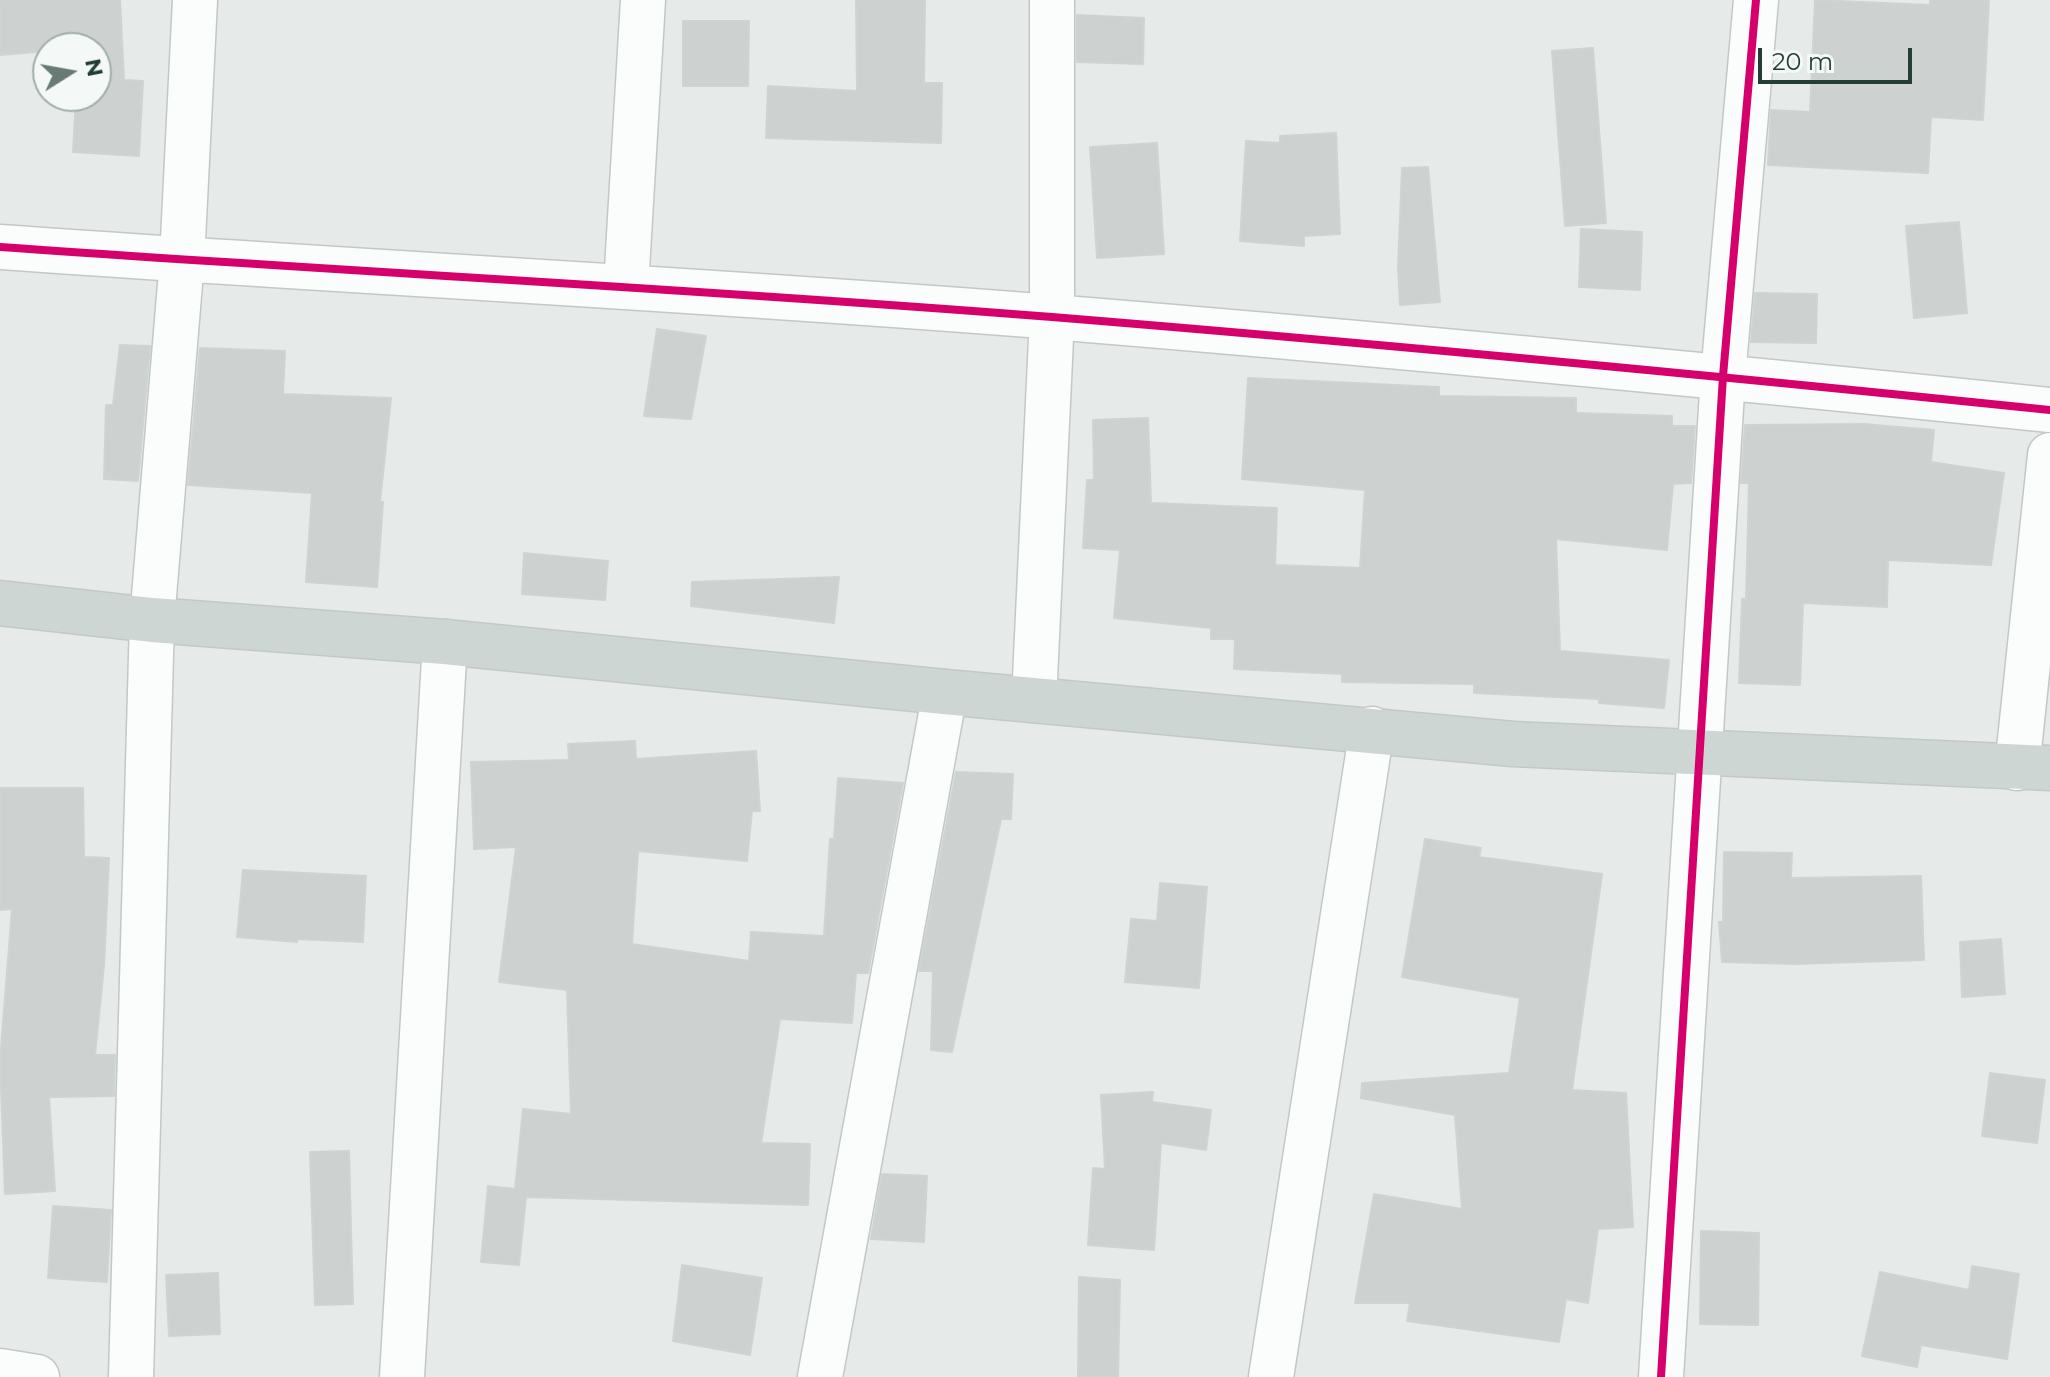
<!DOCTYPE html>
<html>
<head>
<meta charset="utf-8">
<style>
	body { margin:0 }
	#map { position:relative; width:2050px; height:1377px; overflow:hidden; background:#e6ebe9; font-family:Montserrat,sans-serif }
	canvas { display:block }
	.north { position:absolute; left:32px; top:32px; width:80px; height:80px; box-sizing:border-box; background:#f4f9f7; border:2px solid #a1aeaa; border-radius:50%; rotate:79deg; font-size:22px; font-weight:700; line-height:32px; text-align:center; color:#243e37 }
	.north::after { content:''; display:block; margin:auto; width:28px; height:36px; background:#687b75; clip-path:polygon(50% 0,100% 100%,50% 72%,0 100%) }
	.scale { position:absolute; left:1758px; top:48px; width:154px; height:36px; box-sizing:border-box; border:4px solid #243e37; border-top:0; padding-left:10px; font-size:24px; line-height:28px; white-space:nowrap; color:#243e37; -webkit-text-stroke:6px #f4f9f7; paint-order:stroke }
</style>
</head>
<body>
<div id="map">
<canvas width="2050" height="1377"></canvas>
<div class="north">N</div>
<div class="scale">20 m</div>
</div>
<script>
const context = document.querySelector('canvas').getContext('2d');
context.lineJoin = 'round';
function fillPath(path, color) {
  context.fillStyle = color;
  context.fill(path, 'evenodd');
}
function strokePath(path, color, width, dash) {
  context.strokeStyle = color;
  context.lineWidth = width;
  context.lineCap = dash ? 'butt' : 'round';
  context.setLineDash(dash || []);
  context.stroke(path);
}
const building = new Path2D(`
	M 0,0 L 120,0 L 124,80 L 143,81 L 139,156 L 73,152 L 76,96 L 96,96 L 96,48 L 48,48 L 48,51 L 0,55 Z
	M 856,0 L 925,0 L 924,83 L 942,83 L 941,143 L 766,138 L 768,86 L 857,91 Z
	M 1815,0 L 1930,5 L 1930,0 L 1989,0 L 1983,120 L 1931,117 L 1928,173 L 1768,165 L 1771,110 L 1810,112 Z
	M 1077,15 L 1144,18 L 1143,64 L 1077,62 Z
	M 683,21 L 749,21 L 748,86 L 683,86 Z
	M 1593,48 L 1606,223 L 1565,226 L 1552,51 Z
	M 1336,133 L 1340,234 L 1304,236 L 1304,246 L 1240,241 L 1246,141 L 1280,143 L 1280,136 Z
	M 1157,143 L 1164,254 L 1097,258 L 1090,147 Z
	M 1428,167 L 1440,302 L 1400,305 L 1398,267 L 1402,168 Z
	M 1959,222 L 1967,313 L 1914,318 L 1906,226 Z
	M 1581,229 L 1642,232 L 1640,290 L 1579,287 Z
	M 1755,293 L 1817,294 L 1816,343 L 1751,342 Z
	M 657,329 L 706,336 L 691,419 L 644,416 Z
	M 120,345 L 150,346 L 138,481 L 104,479 L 106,405 L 113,405 Z
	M 200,348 L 285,351 L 283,394 L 391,398 L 380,502 L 383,502 L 377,587 L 306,582 L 312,493 L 188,485 Z
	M 1248,378 L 1439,387 L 1439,396 L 1576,398 L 1576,413 L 1672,416 L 1672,426 L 1695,426 L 1691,483 L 1673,484 L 1667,550 L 1556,539 L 1560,651 L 1669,660 L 1664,708 L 1599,703 L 1599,699 L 1474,693 L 1474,684 L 1342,682 L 1342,674 L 1234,669 L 1235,639 L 1211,639 L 1211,628 L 1114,618 L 1120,550 L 1083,548 L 1087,480 L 1094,480 L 1093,420 L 1148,418 L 1151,503 L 1277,508 L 1275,565 L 1360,568 L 1365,490 L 1242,479 Z
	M 1864,424 L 1934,430 L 1931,462 L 2004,473 L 1991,565 L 1888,560 L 1887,607 L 1803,603 L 1800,685 L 1739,683 L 1742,599 L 1746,599 L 1749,483 L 1741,483 L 1745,425 Z
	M 524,553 L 608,561 L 605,600 L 522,594 Z
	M 839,577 L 834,623 L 691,606 L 692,582 Z
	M 635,741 L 636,759 L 756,751 L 760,811 L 752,811 L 747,861 L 638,851 L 632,944 L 749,961 L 751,932 L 824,936 L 830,839 L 834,839 L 838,778 L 903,783 L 868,973 L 856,973 L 852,1023 L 780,1019 L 761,1143 L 810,1144 L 808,1205 L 526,1197 L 519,1265 L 481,1262 L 488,1186 L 515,1189 L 523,1109 L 571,1114 L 567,990 L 499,982 L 516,847 L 474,849 L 471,762 L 569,760 L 568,744 Z
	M 956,772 L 1013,774 L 1011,819 L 1001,819 L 952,1052 L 931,1050 L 933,971 L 919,971 Z
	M 0,788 L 83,788 L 84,857 L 109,858 L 104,966 L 95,1055 L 115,1055 L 114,1096 L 49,1097 L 55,1191 L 5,1194 L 0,1061 L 12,909 L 0,910 Z
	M 1425,839 L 1481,848 L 1479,857 L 1602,874 L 1572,1090 L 1626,1093 L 1633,1227 L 1598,1229 L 1588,1303 L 1566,1299 L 1559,1342 L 1407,1321 L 1410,1303 L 1355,1303 L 1374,1194 L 1462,1209 L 1455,1115 L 1361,1098 L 1362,1083 L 1509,1073 L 1520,998 L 1402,977 Z
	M 1724,852 L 1792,853 L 1791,878 L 1921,876 L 1924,960 L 1794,964 L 1722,962 L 1719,922 L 1723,922 Z
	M 243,870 L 366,876 L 363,942 L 297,939 L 297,942 L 237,937 Z
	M 1160,883 L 1207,887 L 1199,988 L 1125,982 L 1131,919 L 1157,921 Z
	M 2001,939 L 2005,994 L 1962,997 L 1960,942 Z
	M 1990,1073 L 2045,1080 L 2037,1143 L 1982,1136 Z
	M 1153,1092 L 1152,1102 L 1211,1110 L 1206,1150 L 1161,1143 L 1154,1250 L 1088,1245 L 1093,1168 L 1105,1169 L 1101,1095 Z
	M 349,1151 L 353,1304 L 315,1305 L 310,1152 Z
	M 882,1174 L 927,1176 L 924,1242 L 871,1239 Z
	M 53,1206 L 111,1210 L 107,1282 L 48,1278 Z
	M 1701,1231 L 1759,1233 L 1758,1325 L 1700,1324 Z
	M 682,1265 L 762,1278 L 750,1355 L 673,1341 Z
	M 1972,1266 L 2019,1274 L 2007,1359 L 1921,1345 L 1917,1367 L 1862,1356 L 1880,1272 L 1969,1290 Z
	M 218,1273 L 220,1334 L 169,1336 L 166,1275 Z
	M 1079,1277 L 1120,1280 L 1118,1377 L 1078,1377 Z`);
fillPath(building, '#cdd2d0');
strokePath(building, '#ced4d2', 2);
const street = new Path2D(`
	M 0,247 C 351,272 702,289 1052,317 C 1385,344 1718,376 2050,410
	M 626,286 L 643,0
	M 1034,700 L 1052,317 L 1052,0
	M 2017,768 L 2050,455
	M 0,1371 L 37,1377
	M 131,1377 L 152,620 L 182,260 L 195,0
	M 402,1377 L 445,642
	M 820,1377 L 945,692
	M 1271,1377 L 1372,729
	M 1661,1377 L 1723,376 L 1756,0`);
const primary = new Path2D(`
	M 0,603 L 152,620 L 445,642 L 945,692 L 1513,744 L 2050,768`);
strokePath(street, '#c3c8c6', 47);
strokePath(primary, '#c2cac7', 47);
strokePath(street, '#fbfcfc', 44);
strokePath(primary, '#ced6d4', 44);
strokePath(new Path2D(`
	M 0,247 C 351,272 702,289 1052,317 C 1385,344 1718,376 2050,410
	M 1661,1377 L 1723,376 L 1756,0`), '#d6006c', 8);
</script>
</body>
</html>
